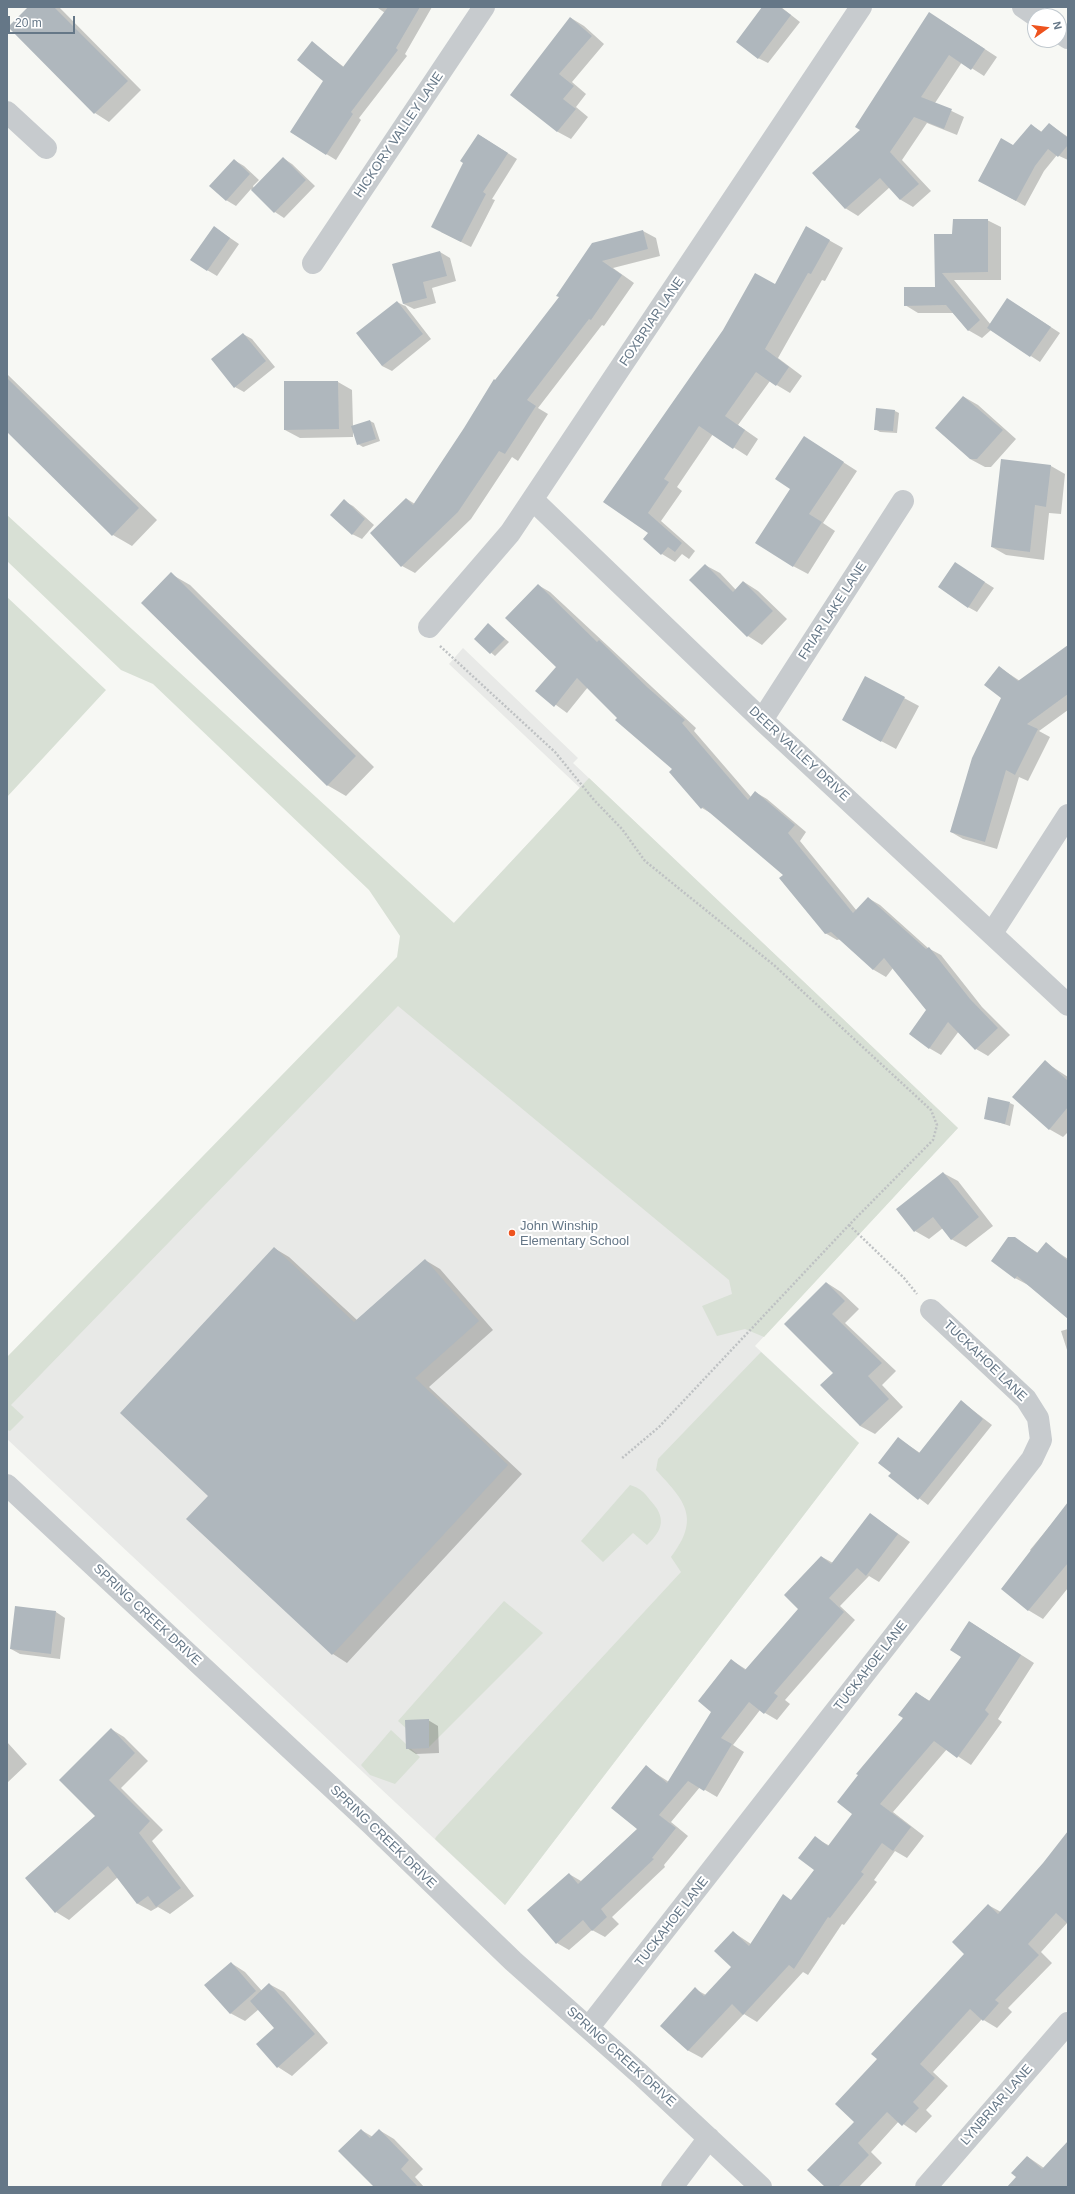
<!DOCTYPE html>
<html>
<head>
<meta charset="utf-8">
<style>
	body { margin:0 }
	#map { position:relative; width:1075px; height:2194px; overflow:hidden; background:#f7f8f4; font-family:Arial,sans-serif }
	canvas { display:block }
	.frame { position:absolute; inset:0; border:8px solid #657787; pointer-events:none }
	.north { position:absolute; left:1027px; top:8px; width:40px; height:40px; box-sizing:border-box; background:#fff; border:1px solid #c1c9cf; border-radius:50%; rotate:76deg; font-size:11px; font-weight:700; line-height:16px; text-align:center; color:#657787 }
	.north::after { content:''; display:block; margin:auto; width:14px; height:18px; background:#ee531e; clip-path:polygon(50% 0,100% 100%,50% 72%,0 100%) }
	.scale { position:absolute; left:8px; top:16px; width:67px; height:18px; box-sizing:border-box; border:2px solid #657787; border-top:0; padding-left:5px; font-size:12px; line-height:14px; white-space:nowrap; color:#657787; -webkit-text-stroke:3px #fff; paint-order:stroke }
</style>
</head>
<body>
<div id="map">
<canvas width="1075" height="2194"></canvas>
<div class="frame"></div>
<div class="north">N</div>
<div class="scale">20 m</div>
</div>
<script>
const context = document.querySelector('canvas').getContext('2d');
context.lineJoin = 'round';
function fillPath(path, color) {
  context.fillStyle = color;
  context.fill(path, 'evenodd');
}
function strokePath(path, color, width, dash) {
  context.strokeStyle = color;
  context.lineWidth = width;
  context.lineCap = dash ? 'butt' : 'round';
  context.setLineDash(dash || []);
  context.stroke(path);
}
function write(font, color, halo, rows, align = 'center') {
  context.font = font + ' Arial,sans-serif';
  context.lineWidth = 4;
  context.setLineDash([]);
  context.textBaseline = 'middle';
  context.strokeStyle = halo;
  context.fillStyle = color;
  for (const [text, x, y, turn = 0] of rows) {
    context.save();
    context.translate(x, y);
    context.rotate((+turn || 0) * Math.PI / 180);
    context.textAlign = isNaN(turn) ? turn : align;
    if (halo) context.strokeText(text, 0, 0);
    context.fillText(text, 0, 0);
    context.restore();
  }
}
fillPath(new Path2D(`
	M 463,648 L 578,758 L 573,763 L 958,1128 L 755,1346 L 859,1443 L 505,1905 L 7,1439 L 7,1400 L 580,788 L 449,664 Z`), '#e8e9e7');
fillPath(new Path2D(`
	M 7,515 L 454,923 L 589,778 L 958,1128 L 764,1337 L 745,1329 L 717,1336 L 702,1306 L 732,1294 L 729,1280 L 398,1006 L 11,1405 L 24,1417 L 10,1431 L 7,1430 L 7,1357 L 397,957 L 400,936 L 369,890 L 153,684 L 121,670 L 7,561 Z
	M 7,597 L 106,690 L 7,797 Z
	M 761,1352 L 859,1443 L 505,1905 L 435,1839 L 436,1837 L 681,1572 L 671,1557 C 701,1518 685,1501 656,1470 L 658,1459 Z
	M 630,1485 C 640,1488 644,1492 650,1500 C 666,1517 664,1529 647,1545 L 633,1533 L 603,1562 L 581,1541 Z
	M 504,1601 L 543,1633 L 428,1748 L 398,1721 Z
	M 391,1730 L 420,1757 L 395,1784 L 370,1775 L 361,1765 Z`), '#d8e0d5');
fillPath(new Path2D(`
	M 30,7 L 59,7 L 141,90 L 109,122 L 95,113 L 9,27 Z
	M 379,7 L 432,7 L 405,54 L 407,56 L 359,118 L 361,120 L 336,160 L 291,132 L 324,81 L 312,43 L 344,67 L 385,13 L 378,8 Z
	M 763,7 L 781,7 L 800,22 L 768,63 L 758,58 Z
	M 571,18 L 584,26 L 604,44 L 572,82 L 586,94 L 576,107 L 588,117 L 571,139 L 558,132 L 512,94 Z
	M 942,21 L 997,57 L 984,76 L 962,62 L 935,103 L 964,117 L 957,135 L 927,123 L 902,160 L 931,191 L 913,207 L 901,200 L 890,187 L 858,216 L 845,208 L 862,130 Z
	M 1049,124 L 1068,137 L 1068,160 L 1057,155 L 1044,171 L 1025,206 L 979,180 L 1014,146 L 1031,125 L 1042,132 Z
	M 479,135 L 517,159 L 492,199 L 495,200 L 471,247 L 441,232 Z
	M 283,158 L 292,164 L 315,186 L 284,218 L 275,212 L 251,189 L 236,206 L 226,200 L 234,160 L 244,166 L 259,180 L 253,186 L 254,188 Z
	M 987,220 L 1001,227 L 1001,280 L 954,280 L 991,325 L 1017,305 L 1060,333 L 1040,362 L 991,330 L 982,338 L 968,330 L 953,313 L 918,313 L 905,305 L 936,288 L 953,235 Z
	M 214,227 L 239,244 L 217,276 L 207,270 Z
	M 807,228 L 843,248 L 825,281 L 822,280 L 778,358 L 802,376 L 790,393 L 770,381 L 738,425 L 758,439 L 747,456 L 713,434 L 677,487 L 682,491 L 661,521 L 695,551 L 689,559 L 682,554 L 675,562 L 662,554 L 650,533 L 604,502 L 775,286 Z
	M 643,231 L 656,238 L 660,256 L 613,268 L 634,283 L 604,326 L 602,325 L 538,408 L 548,414 L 518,461 L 512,457 L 471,519 L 415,573 L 402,566 L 407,499 L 415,504 L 496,381 L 560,297 L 593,244 Z
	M 440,252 L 450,258 L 456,281 L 432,288 L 436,303 L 414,309 L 404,304 L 393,265 Z
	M 397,302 L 405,306 L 404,304 L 431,339 L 392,371 L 382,366 Z
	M 243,334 L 252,339 L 275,367 L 244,392 L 235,387 Z
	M 7,374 L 157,520 L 132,546 L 113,535 L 7,431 Z
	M 338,382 L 352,390 L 353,426 L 370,421 L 374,423 L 380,441 L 363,447 L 358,444 L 353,430 L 353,437 L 300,438 L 285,430 Z
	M 964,397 L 978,405 L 1016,439 L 991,467 L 985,467 L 970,459 Z
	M 895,411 L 899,413 L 897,433 L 880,432 L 875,429 Z
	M 804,437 L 857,471 L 823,523 L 835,531 L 808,574 L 793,566 L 791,489 Z
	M 1002,460 L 1051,466 L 1065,474 L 1061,514 L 1049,513 L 1044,560 L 1006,555 L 992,547 Z
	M 344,501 L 353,506 L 374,525 L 362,539 L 352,534 Z
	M 705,565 L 720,573 L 736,590 L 744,582 L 758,591 L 787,619 L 762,645 L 748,636 Z
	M 964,569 L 994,588 L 977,612 L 968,607 Z
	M 171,574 L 190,585 L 374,767 L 346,796 L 327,785 Z
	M 538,585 L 550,592 L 696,728 L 694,731 L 751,797 L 755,792 L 767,799 L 806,832 L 800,841 L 857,911 L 868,898 L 880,905 L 928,948 L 941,955 L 982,1007 L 1010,1035 L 988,1056 L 976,1049 L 959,1031 L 941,1055 L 929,1048 L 927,1010 L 893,968 L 886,977 L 874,970 L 841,939 L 837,940 L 825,933 L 784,875 L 714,815 L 702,808 L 671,772 L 674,769 L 588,687 L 567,713 L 537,691 L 557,667 Z
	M 489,625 L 509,642 L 495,656 L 475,639 Z
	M 1068,646 L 1068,710 L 1039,731 L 1050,737 L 1028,781 L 1019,777 L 997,849 L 963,839 L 951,832 L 1002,698 L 999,667 L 1020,681 Z
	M 904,698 L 919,706 L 896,749 L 857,728 Z
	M 1045,1062 L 1068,1077 L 1068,1132 L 1063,1137 L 1049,1129 Z
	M 1010,1103 L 1014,1105 L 1010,1126 L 985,1118 Z
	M 943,1173 L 958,1181 L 993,1226 L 966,1247 L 951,1239 L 943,1228 L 929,1239 L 915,1231 Z
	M 1015,1238 L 1038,1253 L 1046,1244 L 1068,1259 L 1068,1316 L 1028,1285 L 1015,1278 Z
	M 274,1248 L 289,1257 L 357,1320 L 425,1260 L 440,1269 L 493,1330 L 429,1387 L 522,1474 L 347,1663 L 333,1654 L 209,1496 Z
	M 827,1283 L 841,1292 L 859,1309 L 845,1323 L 896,1371 L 882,1385 L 903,1407 L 875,1434 L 860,1426 L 834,1373 Z
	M 1068,1329 L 1068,1353 L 1061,1331 Z
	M 961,1401 L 992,1425 L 928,1505 L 890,1476 L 892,1473 L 898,1438 L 920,1453 Z
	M 1068,1504 L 1068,1588 L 1043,1619 L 1028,1610 L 1032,1552 L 1030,1550 Z
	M 870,1514 L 910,1542 L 879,1582 L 869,1576 L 840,1606 L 855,1620 L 785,1700 L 790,1704 L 777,1720 L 760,1710 L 733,1745 L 744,1752 L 717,1797 L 700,1787 L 671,1822 L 688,1836 L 664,1865 L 665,1867 L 612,1917 L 619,1924 L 605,1937 L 592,1930 L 569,1950 L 557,1943 L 569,1874 L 581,1881 L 638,1829 L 646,1767 L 669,1782 L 713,1711 L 731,1660 L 747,1670 L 799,1609 L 822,1557 L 833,1563 Z
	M 56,1612 L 65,1618 L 60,1659 L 20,1654 L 11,1649 Z
	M 970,1622 L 1034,1663 L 998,1719 L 1002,1722 L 971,1765 L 947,1749 L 893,1812 L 924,1836 L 907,1858 L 895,1851 L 874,1880 L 877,1882 L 844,1925 L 842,1924 L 808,1975 L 803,1972 L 757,2022 L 744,2014 L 702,2058 L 689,2051 L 662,2025 L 695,1989 L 706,1995 L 732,1967 L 733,1932 L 751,1944 L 792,1901 L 816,1870 L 815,1838 L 830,1846 L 854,1813 L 916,1693 L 930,1701 L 962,1657 Z
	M 428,1720 L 438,1726 L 439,1753 L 416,1754 L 407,1748 Z
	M 111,1729 L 124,1737 L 148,1761 L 121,1788 L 163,1830 L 152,1841 L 194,1896 L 170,1914 L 158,1907 L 151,1911 L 138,1904 L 118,1877 L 69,1920 L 56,1912 L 97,1816 Z
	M 7,1742 L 27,1764 L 7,1783 Z
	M 1068,1833 L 1068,1922 L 1041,1952 L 1052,1963 L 1008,2008 L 1012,2012 L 997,2028 L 982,2019 L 933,2072 L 948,2086 L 926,2110 L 932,2116 L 916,2133 L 899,2121 L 871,2152 L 882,2163 L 859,2187 L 826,2187 L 855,2122 L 878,2059 L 966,1954 L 988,1905 L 1001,1912 L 1044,1864 Z
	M 231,1963 L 245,1972 L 262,1991 L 269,1984 L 284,1992 L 328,2043 L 292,2076 L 278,2067 L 275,2028 L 259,2009 L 245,2021 L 230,2013 Z
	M 361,2130 L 373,2137 L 379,2130 L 394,2139 L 423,2169 L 415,2177 L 424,2187 L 375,2187 Z
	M 1068,2148 L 1068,2187 L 1008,2187 L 1018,2177 L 1028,2157 L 1044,2168 Z`), '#0003');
fillPath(new Path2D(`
	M 28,7 L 54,7 L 128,81 L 94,114 L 8,27 Z
	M 388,7 L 420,7 L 396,48 L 398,50 L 351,112 L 353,114 L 326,155 L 290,132 L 323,81 L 297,60 L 312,41 L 343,67 Z
	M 762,7 L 780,7 L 791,15 L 758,59 L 736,42 Z
	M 929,12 L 985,49 L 971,70 L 949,55 L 921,97 L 952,109 L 944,129 L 914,117 L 890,152 L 919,184 L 900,200 L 880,178 L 845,209 L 812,173 L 860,130 L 855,127 Z
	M 570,17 L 592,36 L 559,74 L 574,86 L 563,99 L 576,109 L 557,132 L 510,95 Z
	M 1049,123 L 1068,138 L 1068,145 L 1058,157 L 1048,149 L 1035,166 L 1016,201 L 978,181 L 1001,138 L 1013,145 L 1031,124 L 1041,132 Z
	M 478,134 L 508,153 L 483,192 L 486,194 L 461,242 L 431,227 L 463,163 L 460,161 Z
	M 283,157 L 306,180 L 274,213 L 251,190 Z
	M 234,159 L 250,174 L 226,201 L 209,186 Z
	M 953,219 L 988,219 L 988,272 L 942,273 L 980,320 L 968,331 L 946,305 L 904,306 L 904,287 L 935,287 L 934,234 L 952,234 Z
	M 214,226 L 230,238 L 207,271 L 190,260 Z
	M 806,226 L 830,240 L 811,274 L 808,273 L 765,349 L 789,367 L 776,386 L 756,372 L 725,416 L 745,430 L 733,449 L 699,426 L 664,479 L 669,482 L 648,513 L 682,543 L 675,552 L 668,547 L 661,555 L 643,539 L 648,533 L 603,502 L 723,330 L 755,273 L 775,284 Z
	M 643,230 L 648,249 L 602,261 L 622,275 L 591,320 L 589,319 L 527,400 L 536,406 L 505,454 L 499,451 L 458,512 L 401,567 L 370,533 L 406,498 L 413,505 L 464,428 L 494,379 L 495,380 L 559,297 L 556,296 L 592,243 Z
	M 440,251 L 447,276 L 423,282 L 427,298 L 403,304 L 392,264 Z
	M 1007,298 L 1051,327 L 1030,357 L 987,328 Z
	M 397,301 L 423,334 L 382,366 L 356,333 Z
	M 243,333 L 266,361 L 234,388 L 211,359 Z
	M 7,378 L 139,508 L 112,536 L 7,432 Z
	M 284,381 L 338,381 L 339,429 L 284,430 Z
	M 963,396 L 1003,430 L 977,459 L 970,459 L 935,428 Z
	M 876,408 L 895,410 L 893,431 L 874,430 Z
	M 370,420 L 376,439 L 357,445 L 351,426 Z
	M 804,436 L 844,462 L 809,514 L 822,522 L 793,567 L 755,543 L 790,489 L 775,479 Z
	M 1001,459 L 1051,465 L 1046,507 L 1035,505 L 1030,552 L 991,547 Z
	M 344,499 L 365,519 L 352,535 L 330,515 Z
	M 955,562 L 985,582 L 968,608 L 938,587 Z
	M 705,564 L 733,592 L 743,581 L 773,611 L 747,637 L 689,580 Z
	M 171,572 L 356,756 L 327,786 L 141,603 Z
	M 538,584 L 597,642 L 599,640 L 647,687 L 685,720 L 682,723 L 748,800 L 755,791 L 795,825 L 788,833 L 853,913 L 868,897 L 926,949 L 929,947 L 970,999 L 998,1028 L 975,1050 L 948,1022 L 929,1049 L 909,1034 L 926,1010 L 884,958 L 873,970 L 831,932 L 825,934 L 779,878 L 783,875 L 703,807 L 701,809 L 669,772 L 672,769 L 615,720 L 617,718 L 577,678 L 554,707 L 535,691 L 556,667 L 505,618 Z
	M 488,623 L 505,639 L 490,654 L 474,639 Z
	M 1068,645 L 1068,694 L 1027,724 L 1038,729 L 1015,775 L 1006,770 L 985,842 L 950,832 L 972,758 L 1001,698 L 984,685 L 999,666 L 1018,681 Z
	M 865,676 L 905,697 L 881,742 L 842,720 Z
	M 1045,1060 L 1068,1081 L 1068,1107 L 1049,1130 L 1012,1097 Z
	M 988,1097 L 1010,1102 L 1005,1124 L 984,1119 Z
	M 943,1172 L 979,1217 L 951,1240 L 933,1217 L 914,1232 L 896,1209 Z
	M 1008,1237 L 1015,1237 L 1037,1253 L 1046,1242 L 1068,1261 L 1068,1319 L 1017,1276 L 1015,1279 L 991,1261 Z
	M 274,1247 L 354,1322 L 425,1259 L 479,1321 L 415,1378 L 508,1465 L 332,1655 L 186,1519 L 208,1496 L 120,1413 Z
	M 826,1282 L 845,1301 L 832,1314 L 882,1363 L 868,1376 L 889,1399 L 860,1426 L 820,1385 L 833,1373 L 784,1324 Z
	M 961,1400 L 983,1419 L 918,1500 L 888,1476 L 891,1473 L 878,1463 L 898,1437 L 919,1453 Z
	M 1068,1502 L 1068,1563 L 1028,1611 L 1001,1589 Z
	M 870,1513 L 898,1534 L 866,1576 L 857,1568 L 829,1598 L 844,1612 L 774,1693 L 778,1696 L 764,1714 L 749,1702 L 721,1738 L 732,1744 L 704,1791 L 688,1781 L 659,1815 L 676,1828 L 652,1858 L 654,1859 L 601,1909 L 607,1917 L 592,1931 L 583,1920 L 556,1944 L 527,1910 L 569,1873 L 578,1884 L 637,1829 L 611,1808 L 646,1765 L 667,1783 L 711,1712 L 698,1701 L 731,1659 L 745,1670 L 798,1609 L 784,1595 L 821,1556 L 831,1564 Z
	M 15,1606 L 56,1611 L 51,1654 L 10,1649 Z
	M 969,1621 L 1021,1655 L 985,1710 L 989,1714 L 957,1758 L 934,1741 L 880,1804 L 911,1827 L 893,1851 L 882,1843 L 861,1872 L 864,1874 L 830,1918 L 828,1917 L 794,1969 L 789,1965 L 743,2015 L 732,2004 L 688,2051 L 660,2026 L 695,1987 L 704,1996 L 731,1967 L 714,1951 L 733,1931 L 749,1946 L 783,1894 L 791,1900 L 814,1870 L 798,1858 L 815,1836 L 828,1846 L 852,1814 L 837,1802 L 858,1775 L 856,1774 L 903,1718 L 898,1715 L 916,1692 L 929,1701 L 961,1657 L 950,1650 Z
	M 429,1719 L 429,1748 L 406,1749 L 405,1720 Z
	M 111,1728 L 135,1753 L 109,1780 L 150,1821 L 139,1833 L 181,1888 L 156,1907 L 148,1896 L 137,1904 L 108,1866 L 55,1913 L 25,1878 L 95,1816 L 59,1780 Z
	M 1068,1831 L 1068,1924 L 1056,1913 L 1028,1944 L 1039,1955 L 995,2000 L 999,2003 L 983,2021 L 970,2009 L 920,2064 L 935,2078 L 913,2102 L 919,2108 L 902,2126 L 887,2112 L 858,2143 L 869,2155 L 838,2187 L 825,2187 L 807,2170 L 854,2122 L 835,2104 L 877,2059 L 871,2054 L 964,1954 L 952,1942 L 988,1904 L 998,1914 L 1043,1863 Z
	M 231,1962 L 256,1991 L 230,2014 L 204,1985 Z
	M 269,1983 L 315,2034 L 277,2068 L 256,2044 L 274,2028 L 250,2001 Z
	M 361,2129 L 370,2138 L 379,2129 L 409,2160 L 401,2169 L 418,2187 L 374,2187 L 338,2151 Z
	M 1068,2141 L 1068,2187 L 1007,2187 L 1016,2177 L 1011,2173 L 1027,2156 L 1042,2169 Z`), '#afb7bd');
strokePath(new Path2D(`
	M 440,646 L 555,752 L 594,800 L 622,829 L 645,861 L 775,966 L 931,1110 L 937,1125 L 933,1140 L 849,1225 L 659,1427 L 621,1459
	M 849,1225 L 904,1278 L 917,1294`), '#bec1c3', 2.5, [2, 2]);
strokePath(new Path2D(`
	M 1023,7 L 1036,16
	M 1059,32 L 1068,38
	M 7,112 L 46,148
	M 313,263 L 484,7
	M 533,500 L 762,720 L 1068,1005
	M 429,627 L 510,533 L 861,7
	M 762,720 L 903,501
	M 992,933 L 1068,815
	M 7,1485 L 371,1824 L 513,1961 L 640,2074 L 761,2187
	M 589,2027 L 1032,1459 L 1041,1440 L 1038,1418 L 1026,1399 L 931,1310
	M 672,2187 L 709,2138
	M 926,2187 L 1068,2023`), '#c7cbce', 22);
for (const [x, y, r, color] of [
	[512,1233,4,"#ee531e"]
]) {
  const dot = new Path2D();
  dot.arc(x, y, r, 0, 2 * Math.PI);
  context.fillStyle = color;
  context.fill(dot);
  strokePath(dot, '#fff', 1.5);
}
write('13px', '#657787', '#fff', [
	["HICKORY VALLEY LANE",399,135,-56],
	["FOXBRIAR LANE",652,322,-56],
	["FRIAR LAKE LANE",833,611,-57],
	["DEER VALLEY DRIVE",799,754,43],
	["TUCKAHOE LANE",985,1361,44],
	["SPRING CREEK DRIVE",147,1615,43],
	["TUCKAHOE LANE",871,1666,-52],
	["SPRING CREEK DRIVE",383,1837,44],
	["TUCKAHOE LANE",672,1922,-52],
	["SPRING CREEK DRIVE",621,2057,42],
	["LYNBRIAR LANE",997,2105,-49]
]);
write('13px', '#657787', '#fff', [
	["John Winship",520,1226],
	["Elementary School",520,1241]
], 'left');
</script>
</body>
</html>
